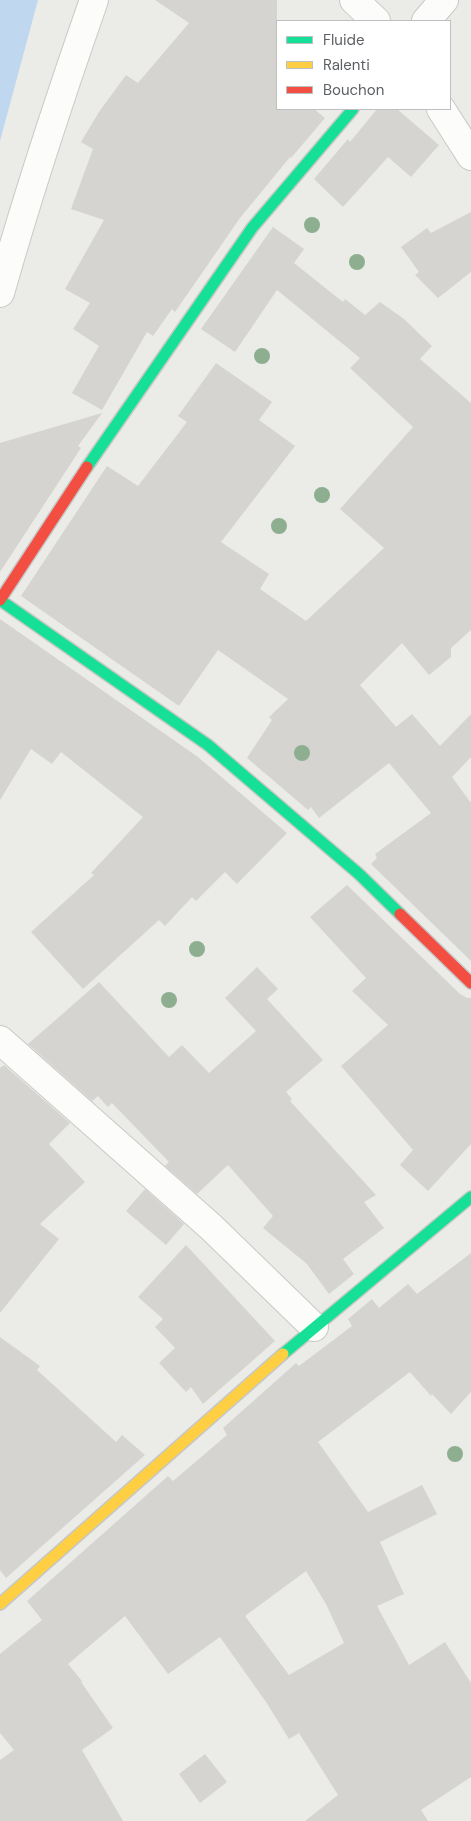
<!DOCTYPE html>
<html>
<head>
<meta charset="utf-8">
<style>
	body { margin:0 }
	#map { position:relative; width:471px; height:1821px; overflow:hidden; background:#ebebe7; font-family:"DM Sans",sans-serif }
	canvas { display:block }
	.legend { position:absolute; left:276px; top:20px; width:175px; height:90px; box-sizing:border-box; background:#fff; border:1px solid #bebfc1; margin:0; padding:6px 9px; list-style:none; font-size:15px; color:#5c5f63 }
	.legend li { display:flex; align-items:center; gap:10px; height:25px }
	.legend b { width:25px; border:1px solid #bebfc1 }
</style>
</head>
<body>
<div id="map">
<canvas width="471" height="1821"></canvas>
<ul class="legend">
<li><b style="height:6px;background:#16e098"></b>Fluide</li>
<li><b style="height:6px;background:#ffcf43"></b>Ralenti</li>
<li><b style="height:6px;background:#f24e42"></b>Bouchon</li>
</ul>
</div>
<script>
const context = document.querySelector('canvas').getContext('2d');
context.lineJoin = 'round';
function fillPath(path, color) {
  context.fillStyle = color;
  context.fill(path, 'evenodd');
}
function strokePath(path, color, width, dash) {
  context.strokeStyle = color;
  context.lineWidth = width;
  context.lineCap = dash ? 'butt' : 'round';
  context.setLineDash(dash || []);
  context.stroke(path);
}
fillPath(new Path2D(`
	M 0,0 L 38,0 L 0,141 Z`), '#c0d7f0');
fillPath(new Path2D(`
	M 155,0 L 277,0 L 277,109 L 314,109 L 325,118 L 291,158 L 290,157 L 240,218 L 175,312 L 172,309 L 153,336 L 147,332 L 102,410 L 72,393 L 99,346 L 73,329 L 90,303 L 65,289 L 104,220 L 71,209 L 93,149 L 81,142 L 99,112 L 126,75 L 138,83 L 189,23 Z
	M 377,109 L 397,109 L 439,145 L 411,177 L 388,157 L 343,207 L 314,179 L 348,139 L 350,142 Z
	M 471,212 L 471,272 L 438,298 L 415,275 L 419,272 L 401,247 L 427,228 L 431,233 Z
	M 273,227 L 304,249 L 294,263 L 343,302 L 345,299 L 365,315 L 380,302 L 404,319 L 432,346 L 420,359 L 471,403 L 471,630 L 451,648 L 451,657 L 429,675 L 402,643 L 360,685 L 396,727 L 412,714 L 440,746 L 471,714 L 471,757 L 452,777 L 471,803 L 471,961 L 371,864 L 377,858 L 375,854 L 431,813 L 389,763 L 319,818 L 311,807 L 308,810 L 247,758 L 272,720 L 269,717 L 288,699 L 218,650 L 179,706 L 21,596 L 107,466 L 138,486 L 187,422 L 178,416 L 216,363 L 272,402 L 259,420 L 295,446 L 221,542 L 269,574 L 260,589 L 306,621 L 384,548 L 340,509 L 413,427 L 350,368 L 360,358 L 277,290 L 235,352 L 201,329 Z
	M 102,413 L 78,446 L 81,448 L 0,572 L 0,443 Z
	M 0,619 L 198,757 L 287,833 L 237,884 L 225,872 L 196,901 L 192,897 L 165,926 L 159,920 L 83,989 L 31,932 L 94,875 L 91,873 L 143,817 L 61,752 L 52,764 L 31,749 L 0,800 Z
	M 347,885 L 460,994 L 467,998 L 471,998 L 471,1144 L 428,1191 L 400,1165 L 413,1150 L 341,1066 L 388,1025 L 352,991 L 366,978 L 310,917 Z
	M 257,967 L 278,989 L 267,999 L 323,1060 L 286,1092 L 292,1099 L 290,1101 L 376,1195 L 364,1202 L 384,1228 L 343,1259 L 354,1274 L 329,1294 L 307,1264 L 263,1228 L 273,1216 L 228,1165 L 197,1194 L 165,1166 L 169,1162 L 112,1103 L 108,1107 L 98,1096 L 92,1101 L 28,1044 L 99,982 L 169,1057 L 182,1045 L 209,1073 L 256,1031 L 225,998 Z
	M 4,1065 L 70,1123 L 49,1144 L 85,1182 L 40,1224 L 59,1239 L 0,1313 L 0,1068 Z
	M 145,1189 L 184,1224 L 166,1245 L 126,1211 Z
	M 186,1245 L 275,1341 L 203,1404 L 191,1387 L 186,1392 L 159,1363 L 175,1348 L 155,1327 L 163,1319 L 138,1297 Z
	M 471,1253 L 471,1392 L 451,1414 L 432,1394 L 431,1396 L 410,1372 L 318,1442 L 368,1512 L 422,1485 L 437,1514 L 380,1542 L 404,1594 L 377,1606 L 409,1665 L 445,1642 L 471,1683 L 471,1777 L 421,1810 L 428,1821 L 305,1821 L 338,1795 L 299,1733 L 289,1739 L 266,1702 L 220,1637 L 168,1674 L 125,1616 L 68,1664 L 82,1681 L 81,1682 L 113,1728 L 82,1750 L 123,1821 L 0,1821 L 0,1760 L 14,1750 L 0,1733 L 0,1654 L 42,1620 L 27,1601 L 168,1476 L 173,1481 L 227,1435 L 223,1428 L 296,1363 L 299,1366 L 352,1326 L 348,1319 L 372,1299 L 379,1308 L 408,1284 L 417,1294 ZM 306,1571 L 326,1604 L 344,1643 L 289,1675 L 245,1616 Z
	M 0,1337 L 40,1366 L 37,1370 L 116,1442 L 122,1435 L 145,1455 L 6,1578 L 0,1570 Z
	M 205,1754 L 227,1782 L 200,1803 L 179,1774 Z`), '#d5d4d1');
const street = new Path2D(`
	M 354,0 L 376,21
	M 426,21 L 444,0
	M 441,109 L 471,156
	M 0,293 C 28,194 60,97 94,0
	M 0,1040 L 211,1227 L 314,1327`);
const fast = new Path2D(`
	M 87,467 L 252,228 L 353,109
	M 0,600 L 208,745 L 359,874 L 400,914
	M 283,1354 L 471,1197`);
const slow = new Path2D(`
	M 0,1604 L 283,1354`);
const jam = new Path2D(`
	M 0,600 L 87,467
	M 400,914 L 471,983`);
strokePath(street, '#c8c9c8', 30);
strokePath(fast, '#c6c7c7', 14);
strokePath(slow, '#c6c7c7', 14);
strokePath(jam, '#c6c7c7', 14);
strokePath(street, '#fcfcfb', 28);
strokePath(fast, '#16e098', 11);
strokePath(slow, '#ffcf43', 11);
strokePath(jam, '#f24e42', 11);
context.fillStyle = '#8daf90';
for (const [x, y] of [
	[312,225],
	[357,262],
	[262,356],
	[322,495],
	[279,526],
	[302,753],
	[197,949],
	[169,1000],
	[455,1454]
]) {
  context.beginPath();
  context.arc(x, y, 8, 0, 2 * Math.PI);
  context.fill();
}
</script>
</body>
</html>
